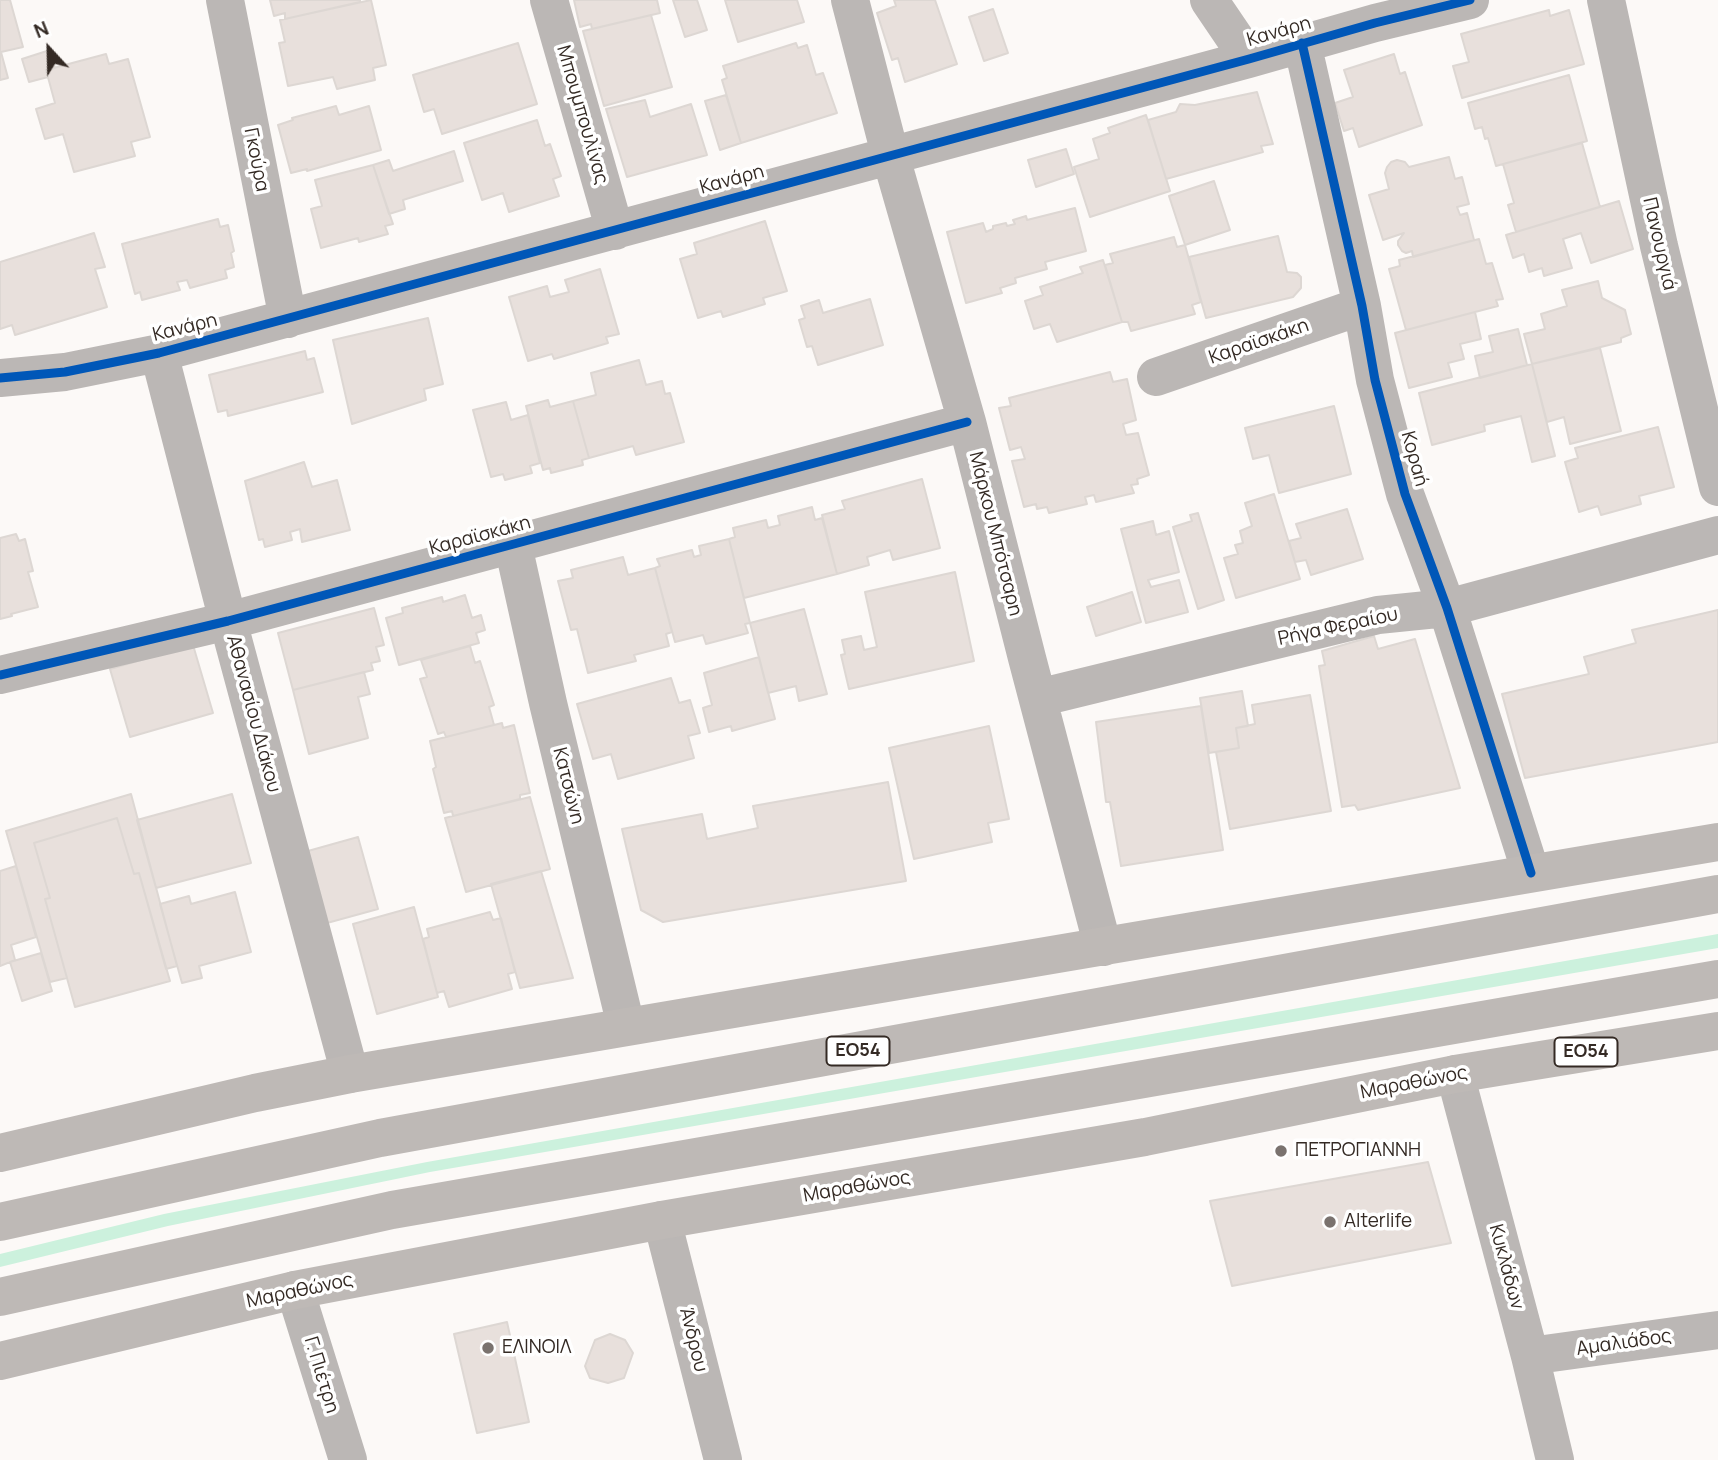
<!DOCTYPE html>
<html>
<head>
<meta charset="utf-8">
<style>
	body { margin:0 }
	#map { position:relative; width:1718px; height:1460px; overflow:hidden; background:#fcf9f7; font-family:Manrope,sans-serif }
	canvas { display:block }
	.north { position:absolute; left:14px; top:14px; width:70px; height:70px; -webkit-text-stroke:5px #fff; paint-order:stroke; rotate:338deg; font-size:19px; font-weight:700; line-height:28px; text-align:center; color:#342a24 }
	.north::after { content:''; display:block; margin:auto; width:24px; height:32px; background:#342a24; clip-path:polygon(50% 0,100% 100%,50% 72%,0 100%) }
</style>
</head>
<body>
<div id="map">
<canvas width="1718" height="1460"></canvas>
<div class="north">N</div>
</div>
<script>
const context = document.querySelector('canvas').getContext('2d');
context.lineJoin = 'round';
function fillPath(path, color) {
  context.fillStyle = color;
  context.fill(path, 'evenodd');
}
function strokePath(path, color, width, dash) {
  context.strokeStyle = color;
  context.lineWidth = width;
  context.lineCap = dash ? 'butt' : 'round';
  context.setLineDash(dash || []);
  context.stroke(path);
}
function write(font, color, halo, rows, align = 'center') {
  context.font = font + ' Manrope,sans-serif';
  context.lineWidth = 7;
  context.setLineDash([]);
  context.textBaseline = 'middle';
  context.strokeStyle = halo;
  context.fillStyle = color;
  for (const [text, x, y, turn = 0] of rows) {
    context.save();
    context.translate(x, y);
    context.rotate((+turn || 0) * Math.PI / 180);
    context.textAlign = isNaN(turn) ? turn : align;
    if (halo) context.strokeText(text, 0, 0);
    context.fillText(text, 0, 0);
    context.restore();
  }
}
fillPath(new Path2D(`
	M 1718,934 L 1718,948 L 430,1172 L 168,1226 L 0,1267 L 0,1254 L 164,1214 L 427,1162 Z`), '#ccf1dd');
const building = new Path2D(`
	M 0,0 L 10,0 L 23,47 L 1,52 L 8,78 L 0,80 Z
	M 270,0 L 360,0 L 360,2 L 285,19 L 285,13 L 274,16 Z
	M 371,0 L 386,65 L 373,68 L 375,80 L 337,89 L 333,77 L 288,86 L 279,43 L 285,42 L 280,20 Z
	M 574,0 L 657,0 L 660,13 L 592,29 L 591,24 L 580,27 Z
	M 673,0 L 697,0 L 707,30 L 685,37 Z
	M 725,0 L 797,0 L 804,22 L 738,42 Z
	M 894,0 L 935,0 L 957,64 L 905,82 L 898,58 L 892,60 L 877,13 L 896,6 Z
	M 993,9 L 1008,53 L 984,61 L 969,17 Z
	M 1549,10 L 1550,16 L 1569,10 L 1584,64 L 1462,98 L 1453,66 L 1469,62 L 1461,34 Z
	M 651,15 L 672,87 L 604,106 L 583,31 Z
	M 518,43 L 537,104 L 442,134 L 434,109 L 424,112 L 413,75 Z
	M 796,43 L 798,48 L 807,45 L 816,75 L 823,73 L 837,113 L 741,143 L 722,80 L 727,78 L 723,66 Z
	M 50,50 L 55,68 L 46,70 L 48,77 L 29,82 L 22,59 Z
	M 106,54 L 109,64 L 128,59 L 150,137 L 131,142 L 135,156 L 74,172 L 63,134 L 45,139 L 36,109 L 55,103 L 46,70 Z
	M 1394,54 L 1400,74 L 1405,72 L 1422,125 L 1359,147 L 1353,128 L 1344,131 L 1335,103 L 1353,97 L 1344,70 Z
	M 1569,75 L 1587,141 L 1496,166 L 1488,138 L 1485,139 L 1482,127 L 1475,129 L 1468,103 Z
	M 1257,92 L 1273,144 L 1261,146 L 1263,152 L 1166,179 L 1148,120 L 1176,112 L 1180,104 L 1195,105 Z
	M 726,95 L 741,143 L 720,150 L 705,101 Z
	M 645,100 L 650,117 L 691,104 L 707,155 L 627,177 L 606,109 Z
	M 336,106 L 339,115 L 369,106 L 381,150 L 307,171 L 307,169 L 291,173 L 278,125 L 293,120 L 292,118 Z
	M 1146,115 L 1170,191 L 1090,217 L 1074,167 L 1099,159 L 1093,139 L 1110,133 L 1108,128 Z
	M 537,120 L 545,146 L 550,144 L 561,176 L 553,179 L 559,196 L 509,212 L 503,193 L 482,200 L 464,143 Z
	M 1582,143 L 1600,207 L 1516,232 L 1508,205 L 1514,203 L 1503,164 Z
	M 1066,149 L 1074,174 L 1036,187 L 1028,160 Z
	M 454,151 L 463,181 L 403,200 L 405,209 L 389,214 L 373,165 L 389,160 L 393,171 Z
	M 1449,157 L 1455,179 L 1462,177 L 1469,204 L 1457,207 L 1460,215 L 1467,213 L 1474,240 L 1413,257 L 1412,251 L 1406,253 L 1402,251 L 1398,245 L 1398,241 L 1404,233 L 1383,240 L 1369,195 L 1389,189 L 1385,173 L 1387,167 L 1391,162 L 1397,160 L 1405,162 L 1409,167 Z
	M 373,165 L 393,224 L 385,226 L 388,234 L 359,242 L 358,238 L 321,248 L 311,209 L 322,206 L 315,180 Z
	M 1214,181 L 1230,230 L 1185,245 L 1169,196 Z
	M 1619,201 L 1633,249 L 1591,263 L 1581,233 L 1563,239 L 1572,268 L 1544,276 L 1542,268 L 1529,272 L 1524,254 L 1513,258 L 1506,235 Z
	M 1075,208 L 1086,251 L 1045,262 L 1047,269 L 1015,278 L 1016,283 L 1000,288 L 1002,293 L 966,303 L 947,232 L 983,223 L 986,232 L 993,229 L 993,226 L 1006,223 L 1007,226 L 1015,224 L 1013,220 L 1026,216 L 1027,220 Z
	M 218,219 L 220,227 L 228,225 L 234,251 L 231,253 L 234,267 L 225,270 L 227,278 L 190,288 L 187,280 L 177,282 L 180,290 L 142,300 L 140,292 L 135,294 L 122,244 Z
	M 765,221 L 787,291 L 763,298 L 765,304 L 723,317 L 721,311 L 698,318 L 680,259 L 697,254 L 694,243 Z
	M 94,233 L 105,267 L 95,269 L 107,307 L 15,335 L 12,325 L 0,329 L 0,262 Z
	M 1278,236 L 1287,272 L 1297,273 L 1301,277 L 1301,288 L 1293,297 L 1206,318 L 1189,257 Z
	M 1174,237 L 1177,247 L 1185,245 L 1201,302 L 1192,305 L 1195,314 L 1131,331 L 1128,322 L 1122,322 L 1105,265 L 1113,263 L 1110,254 Z
	M 1479,239 L 1486,264 L 1492,263 L 1503,299 L 1496,300 L 1498,306 L 1406,330 L 1389,269 L 1400,266 L 1399,260 Z
	M 1103,260 L 1122,322 L 1057,342 L 1050,324 L 1034,329 L 1025,301 L 1043,295 L 1040,287 L 1083,273 L 1080,267 Z
	M 600,269 L 619,334 L 606,337 L 608,343 L 554,359 L 552,354 L 528,361 L 509,297 L 547,286 L 550,297 L 569,292 L 565,280 Z
	M 1598,281 L 1602,298 L 1625,310 L 1631,334 L 1621,338 L 1621,342 L 1532,364 L 1524,334 L 1545,329 L 1541,314 L 1567,306 L 1562,290 Z
	M 870,299 L 883,345 L 818,365 L 812,346 L 807,347 L 799,320 L 805,318 L 801,306 L 819,300 L 823,313 Z
	M 1475,312 L 1481,339 L 1460,344 L 1464,359 L 1448,363 L 1452,377 L 1409,388 L 1395,333 Z
	M 428,318 L 443,384 L 424,389 L 426,400 L 352,424 L 333,340 Z
	M 1518,329 L 1527,365 L 1480,378 L 1475,356 L 1493,352 L 1489,336 Z
	M 1600,348 L 1621,431 L 1570,444 L 1564,417 L 1547,422 L 1532,364 Z
	M 305,351 L 307,360 L 314,358 L 323,392 L 228,416 L 227,410 L 218,412 L 209,375 Z
	M 639,360 L 646,385 L 662,381 L 665,394 L 670,393 L 684,442 L 636,455 L 633,446 L 589,458 L 573,401 L 596,395 L 591,373 Z
	M 1532,364 L 1555,456 L 1532,462 L 1521,416 L 1484,425 L 1485,431 L 1432,445 L 1419,393 Z
	M 1110,372 L 1113,382 L 1127,379 L 1136,420 L 1123,424 L 1126,435 L 1138,433 L 1149,475 L 1137,479 L 1138,484 L 1131,485 L 1134,493 L 1096,502 L 1094,495 L 1085,497 L 1087,504 L 1049,513 L 1047,507 L 1037,509 L 1036,504 L 1024,507 L 1012,461 L 1025,459 L 1021,447 L 1010,450 L 999,408 L 1011,406 L 1009,398 Z
	M 548,400 L 550,407 L 573,401 L 589,458 L 582,460 L 583,465 L 551,473 L 550,468 L 543,470 L 526,406 Z
	M 506,402 L 511,420 L 528,415 L 540,463 L 530,466 L 532,473 L 505,480 L 503,474 L 491,477 L 473,410 Z
	M 1334,406 L 1351,474 L 1279,493 L 1269,455 L 1253,459 L 1245,428 Z
	M 1658,427 L 1674,487 L 1639,496 L 1641,504 L 1601,515 L 1598,506 L 1579,512 L 1565,462 L 1578,458 L 1575,448 Z
	M 304,462 L 312,487 L 337,480 L 350,530 L 302,542 L 300,529 L 290,532 L 292,540 L 265,547 L 263,539 L 259,540 L 245,481 Z
	M 922,479 L 940,548 L 893,560 L 890,550 L 867,557 L 869,565 L 837,574 L 822,515 L 845,509 L 842,501 Z
	M 1274,494 L 1300,579 L 1236,598 L 1224,558 L 1238,554 L 1235,545 L 1243,543 L 1240,531 L 1252,526 L 1245,503 Z
	M 812,507 L 815,520 L 822,518 L 837,574 L 744,598 L 729,539 L 735,537 L 733,528 L 766,520 L 768,528 L 780,525 L 778,516 Z
	M 1347,509 L 1363,559 L 1311,575 L 1306,560 L 1295,562 L 1289,541 L 1301,538 L 1296,524 Z
	M 1198,513 L 1224,600 L 1198,609 L 1173,527 L 1192,521 L 1190,515 Z
	M 1153,521 L 1156,535 L 1169,531 L 1179,572 L 1148,580 L 1151,587 L 1179,580 L 1188,612 L 1146,623 L 1121,529 Z
	M 16,534 L 19,541 L 25,539 L 33,571 L 28,572 L 38,607 L 11,614 L 12,616 L 0,619 L 0,538 Z
	M 729,539 L 750,623 L 745,624 L 748,633 L 706,644 L 703,635 L 675,642 L 655,568 L 660,566 L 657,559 L 692,550 L 694,557 L 701,555 L 699,546 Z
	M 623,557 L 628,575 L 655,568 L 672,632 L 666,634 L 669,646 L 634,655 L 636,661 L 588,673 L 577,629 L 571,630 L 558,581 L 573,578 L 571,570 Z
	M 955,572 L 974,661 L 849,689 L 841,655 L 845,654 L 842,640 L 861,636 L 864,650 L 877,647 L 865,592 Z
	M 1132,592 L 1141,622 L 1096,636 L 1087,607 Z
	M 465,595 L 472,618 L 481,615 L 485,630 L 476,633 L 479,643 L 399,665 L 386,618 L 403,613 L 402,608 L 442,597 L 443,602 Z
	M 374,608 L 384,645 L 376,647 L 380,661 L 371,663 L 373,670 L 293,690 L 278,633 Z
	M 804,609 L 827,694 L 799,701 L 796,686 L 768,693 L 750,623 Z
	M 1718,610 L 1718,742 L 1525,778 L 1502,694 L 1589,674 L 1584,657 L 1636,643 L 1632,630 Z
	M 1374,636 L 1378,649 L 1415,639 L 1460,788 L 1358,810 L 1355,805 L 1342,807 L 1319,666 L 1325,665 L 1322,651 Z
	M 193,645 L 213,713 L 130,737 L 110,669 Z
	M 470,646 L 475,663 L 480,661 L 494,705 L 489,707 L 494,725 L 446,737 L 444,732 L 438,734 L 420,679 L 427,677 L 421,660 Z
	M 759,657 L 775,719 L 732,731 L 731,726 L 709,732 L 703,708 L 712,705 L 704,673 Z
	M 364,672 L 370,694 L 358,697 L 368,738 L 309,754 L 293,690 Z
	M 671,678 L 679,703 L 690,700 L 700,733 L 688,736 L 694,758 L 618,779 L 611,754 L 593,759 L 577,704 Z
	M 1242,691 L 1248,726 L 1236,728 L 1239,748 L 1209,753 L 1200,698 Z
	M 1310,695 L 1331,811 L 1230,829 L 1216,752 L 1239,748 L 1236,728 L 1255,724 L 1252,705 Z
	M 1201,706 L 1223,850 L 1121,866 L 1110,802 L 1106,802 L 1096,722 Z
	M 502,723 L 503,728 L 514,725 L 530,793 L 520,795 L 520,799 L 453,816 L 452,811 L 444,813 L 433,769 L 436,767 L 430,741 Z
	M 989,726 L 1009,819 L 988,823 L 992,842 L 914,859 L 889,748 Z
	M 888,782 L 906,881 L 663,922 L 641,910 L 622,829 L 702,814 L 707,839 L 758,828 L 753,806 Z
	M 131,794 L 177,966 L 166,969 L 139,873 L 134,874 L 117,818 L 34,843 L 50,898 L 45,899 L 67,978 L 50,982 L 6,831 Z
	M 232,794 L 251,863 L 156,888 L 137,820 Z
	M 530,797 L 550,869 L 466,892 L 445,818 Z
	M 117,818 L 134,874 L 139,873 L 170,981 L 75,1007 L 45,899 L 50,898 L 34,843 Z
	M 358,837 L 378,909 L 327,923 L 308,851 Z
	M 16,866 L 36,937 L 11,945 L 15,960 L 0,966 L 0,871 Z
	M 541,871 L 573,978 L 520,988 L 491,884 Z
	M 235,892 L 251,952 L 199,966 L 202,978 L 182,983 L 160,904 L 189,896 L 191,904 Z
	M 414,907 L 438,997 L 377,1014 L 353,924 Z
	M 490,912 L 493,920 L 501,918 L 515,972 L 508,974 L 512,989 L 449,1007 L 444,991 L 437,993 L 423,939 L 429,937 L 427,929 Z
	M 41,953 L 52,991 L 22,1001 L 10,962 Z
	M 1428,1162 L 1451,1243 L 1232,1286 L 1210,1201 Z
	M 507,1322 L 529,1422 L 477,1433 L 454,1334 Z
	M 610,1334 L 625,1340 L 633,1353 L 624,1378 L 608,1383 L 590,1378 L 585,1366 L 595,1340 Z`);
fillPath(building, '#e8e0dc');
strokePath(building, '#ddd7d3', 2);
strokePath(new Path2D(`
	M 225,0 L 288,319
	M 549,0 L 615,231
	M 850,0 L 890,154 L 967,422 L 1027,658 L 1103,947
	M 1209,0 L 1249,59
	M 1606,0 L 1659,246 L 1718,487
	M 1302,43 L 1362,306 L 1375,380 L 1405,494 L 1447,608 L 1531,873
	M 159,353 L 228,621 L 350,1074
	M 1156,377 L 1362,306
	M 0,378 L 65,372 L 159,353 L 1249,59 L 1375,23 L 1470,0
	M 513,545 L 548,703 L 626,1026
	M 0,675 L 228,621 L 967,422
	M 1038,698 L 1378,615 L 1447,608 L 1718,535
	M 1455,1074 L 1530,1356 L 1555,1460
	M 662,1220 L 723,1460
	M 295,1290 L 348,1460
	M 1530,1356 L 1718,1330`), '#bbb7b5', 38);
strokePath(new Path2D(`
	M 0,1153 L 255,1093 L 350,1074 L 1718,842
	M 0,1222 L 380,1138 L 1718,894
	M 0,1297 L 392,1210 L 1718,979
	M 0,1361 L 295,1290 L 662,1220 L 1145,1137 L 1455,1074 L 1718,1031`), '#beb9b6', 38);
strokePath(new Path2D(`
	M 1302,43 L 1362,306 L 1375,380 L 1405,494 L 1447,608 L 1531,873
	M 0,378 L 65,372 L 159,353 L 1249,59 L 1375,23 L 1470,0
	M 0,675 L 228,621 L 967,422`), '#0057b8', 9);
for (const [x, y, r, color] of [
	[1281,1151,7,"#7a726e"],
	[1330,1222,7,"#7a726e"],
	[488,1348,7,"#7a726e"]
]) {
  const dot = new Path2D();
  dot.arc(x, y, r, 0, 2 * Math.PI);
  context.fillStyle = color;
  context.fill(dot);
  strokePath(dot, '#fff', 2.5);
}
for (const [x, y, w] of [
	[858,1051,63],
	[1586,1052,63]
]) {
  const box = new Path2D();
  box.roundRect(x - w / 2, y - 14.5, w, 29, 5);
  context.fillStyle = '#fff';
  context.fill(box);
  strokePath(box, '#342a24', 2);
}
write('bold 18px', '#342a24', null, [
	["ΕΟ54",858,1051],
	["ΕΟ54",1586,1052]
]);
write('19px', '#342a24', '#fff', [
	["Κανάρη",1279,32,-16],
	["Μπουμπουλίνας",582,115,74],
	["Γκούρα",256,160,79],
	["Κανάρη",732,180,-15],
	["Πανουργιά",1659,244,77],
	["Κανάρη",185,328,-14],
	["Καραϊσκάκη",1259,342,-19],
	["Κοραή",1414,459,75],
	["Μάρκου Μπότσαρη",995,534,76],
	["Καραϊσκάκη",480,536,-15],
	["Ρήγα Φεραίου",1338,627,-12],
	["Αθανασίου Διάκου",253,714,75],
	["Κατσώνη",568,786,76],
	["Μαραθώνος",1414,1083,-11],
	["Μαραθώνος",857,1187,-10],
	["Κυκλάδων",1506,1267,75],
	["Μαραθώνος",300,1291,-12],
	["Άνδρου",693,1340,76],
	["Αμαλιάδος",1624,1343,-8],
	["Γ. Πιέτρη",321,1375,73]
]);
write('19px', '#342a24', '#fff', [
	["ΠΕΤΡΟΓΙΑΝΝΗ",1295,1151],
	["Alterlife",1344,1222],
	["ΕΛΙΝΟΙΛ",502,1348]
], 'left');
</script>
</body>
</html>
